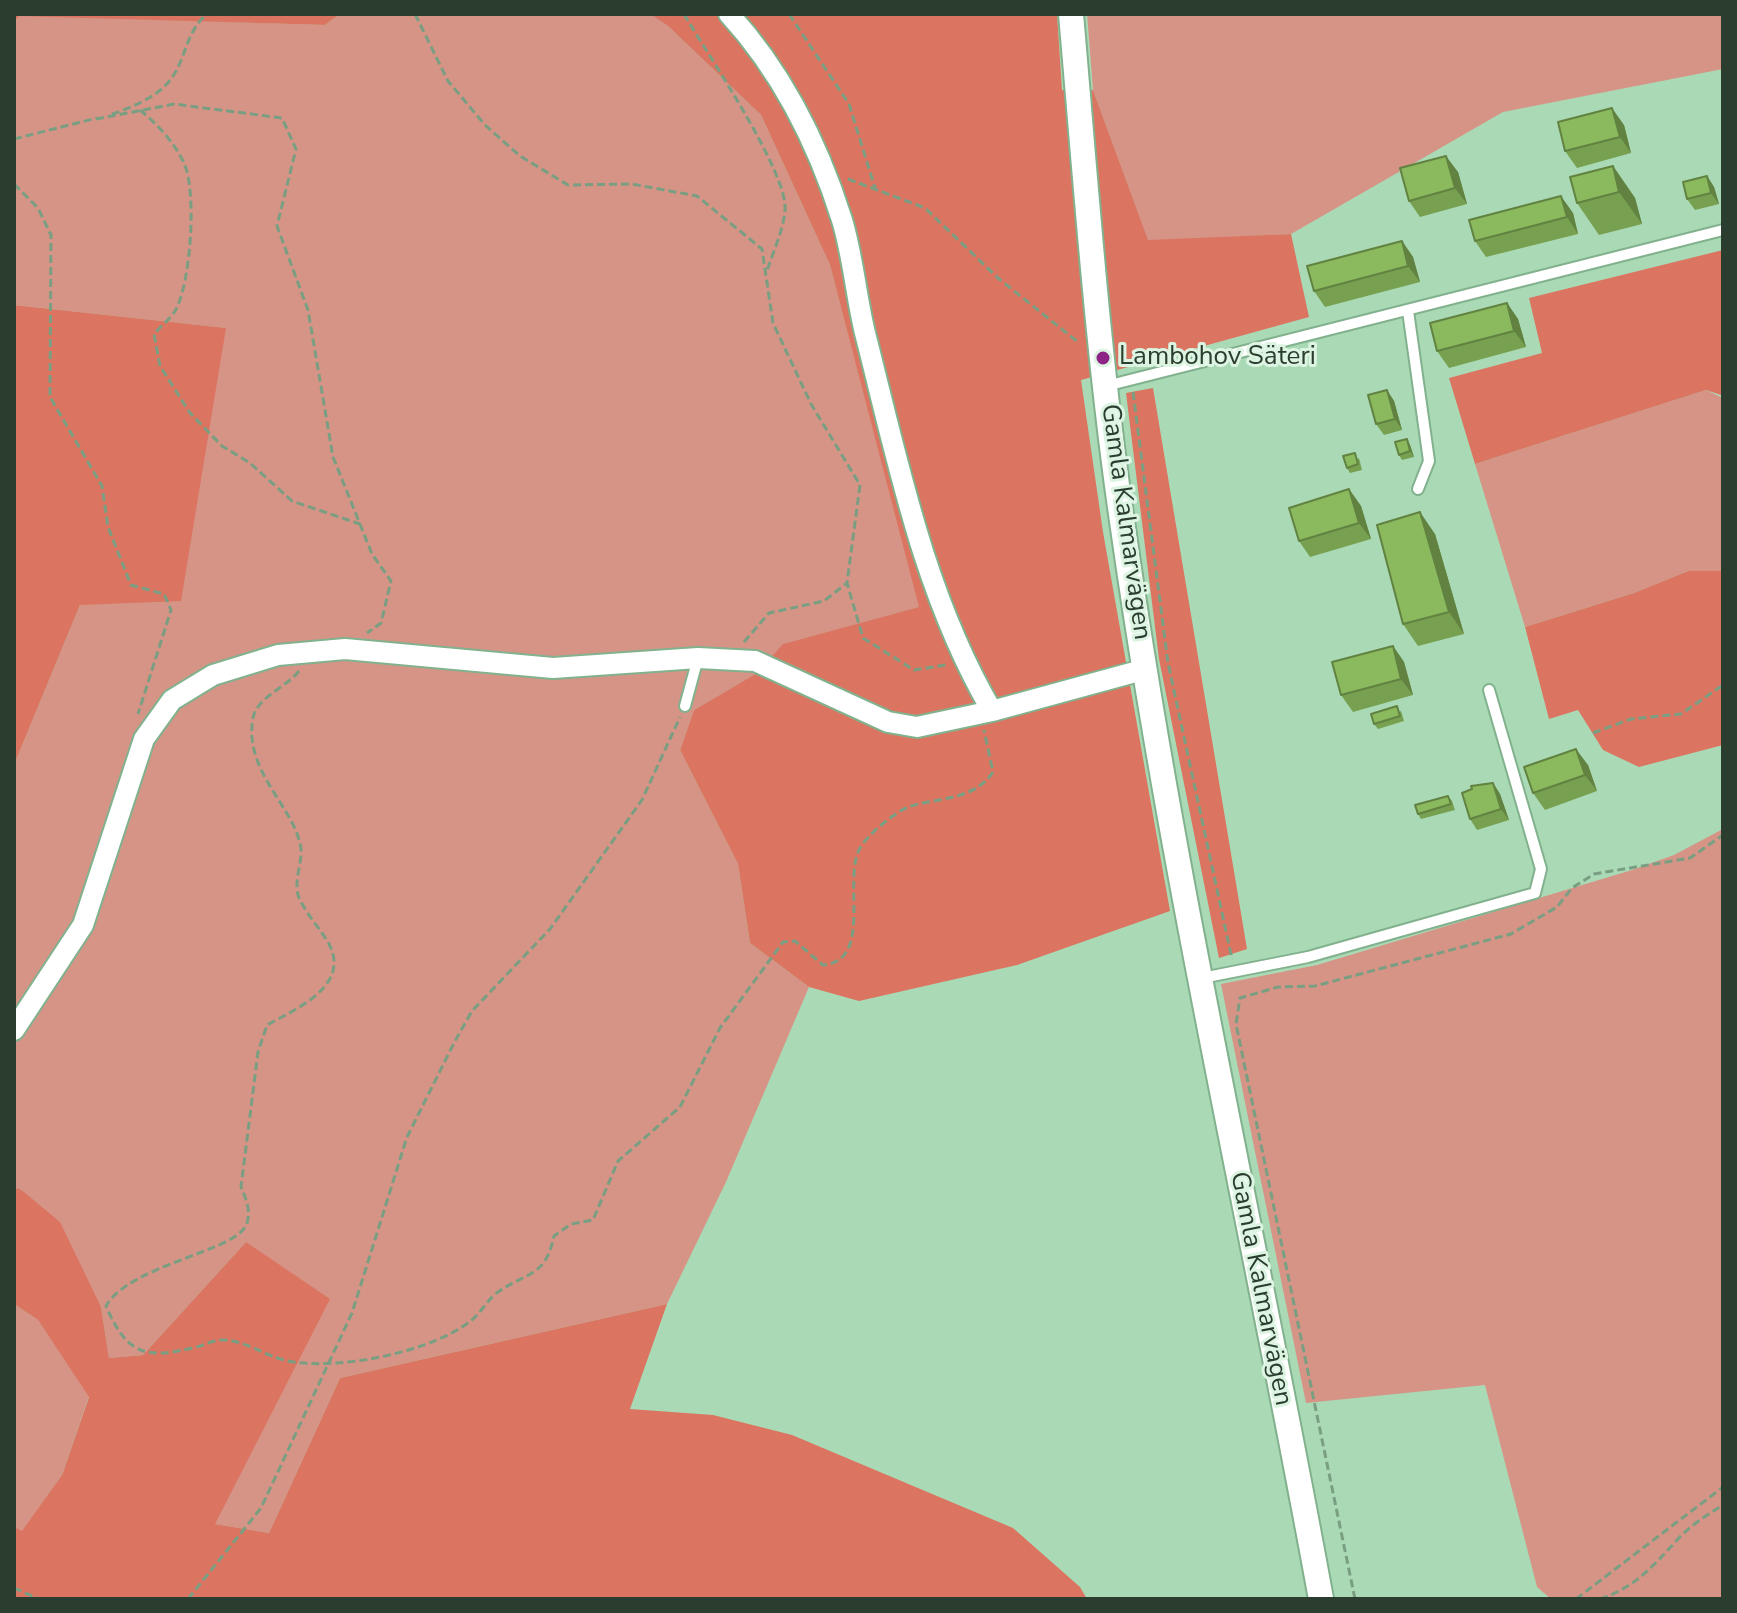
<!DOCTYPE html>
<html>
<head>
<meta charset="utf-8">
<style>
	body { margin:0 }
	#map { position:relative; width:1737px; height:1613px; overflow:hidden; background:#aadab5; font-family:"Nunito Sans",sans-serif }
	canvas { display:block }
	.frame { position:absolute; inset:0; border:16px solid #2a3d2e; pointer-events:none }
</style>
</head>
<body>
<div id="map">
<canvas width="1737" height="1613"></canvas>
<div class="frame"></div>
</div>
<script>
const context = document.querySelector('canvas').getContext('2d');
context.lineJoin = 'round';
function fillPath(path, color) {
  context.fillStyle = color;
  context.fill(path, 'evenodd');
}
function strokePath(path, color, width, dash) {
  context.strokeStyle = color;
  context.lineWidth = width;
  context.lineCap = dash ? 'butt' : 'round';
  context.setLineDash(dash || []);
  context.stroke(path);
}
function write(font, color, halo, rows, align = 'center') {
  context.font = font + ' "Nunito Sans",sans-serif';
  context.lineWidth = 6;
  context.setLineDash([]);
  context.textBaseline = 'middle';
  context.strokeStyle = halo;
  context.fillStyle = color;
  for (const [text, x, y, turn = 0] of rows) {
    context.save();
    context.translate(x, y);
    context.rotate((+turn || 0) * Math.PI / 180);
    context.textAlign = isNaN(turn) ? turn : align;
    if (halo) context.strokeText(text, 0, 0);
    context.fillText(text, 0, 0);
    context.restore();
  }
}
fillPath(new Path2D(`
	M 340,14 L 650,14 L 668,26 L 761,115 L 830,265 L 920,607 L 784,644 L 757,673 L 694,710 L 680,750 L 738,864 L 750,943 L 809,987 L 726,1182 L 667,1304 L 340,1378 L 269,1533 L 214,1524 L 246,1242 L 143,1355 L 109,1358 L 101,1307 L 20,1188 L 14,1189 L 14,765 L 80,605 L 225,328 L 14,305 L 14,21 L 18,15 L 325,25 Z
	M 1087,14 L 1723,14 L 1723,69 L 1503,112 L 1291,234 L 1148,241 L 1093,90 Z
	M 1706,390 L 1723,398 L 1723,571 L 1688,571 L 1634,593 L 1525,627 L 1475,464 Z
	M 1723,829 L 1723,1599 L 1551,1599 L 1537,1587 L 1485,1385 L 1306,1403 L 1221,984 L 1317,965 L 1632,870 L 1674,855 Z
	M 14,1304 L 38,1320 L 89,1396 L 62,1475 L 22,1532 L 14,1527 Z`), '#d69487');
fillPath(new Path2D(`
	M 14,14 L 340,14 L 325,25 L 19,16 L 14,21 Z
	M 650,14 L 1057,14 L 1062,90 L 1093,90 L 1148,240 L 1291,234 L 1309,317 L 1081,380 L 1103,532 L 1170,911 L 1017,965 L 859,1001 L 809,987 L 750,943 L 738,864 L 680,750 L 694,710 L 757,673 L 783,644 L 919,607 L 830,265 L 761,115 L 668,26 Z
	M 1723,250 L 1721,395 L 1706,390 L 1475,464 L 1449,378 L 1542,353 L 1529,298 Z
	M 14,305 L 226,328 L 181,601 L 80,605 L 14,765 Z
	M 1153,388 L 1247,949 L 1219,958 L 1159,659 L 1126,393 Z
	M 1688,571 L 1723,571 L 1723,745 L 1639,767 L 1603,750 L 1578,710 L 1549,719 L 1525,627 L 1634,593 Z
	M 19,1188 L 60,1222 L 101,1307 L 109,1358 L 143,1355 L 246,1242 L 330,1299 L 215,1524 L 269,1533 L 340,1378 L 667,1304 L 630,1409 L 713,1415 L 792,1435 L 1013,1528 L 1080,1587 L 1087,1599 L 14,1599 L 14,1527 L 22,1531 L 62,1475 L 89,1397 L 38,1320 L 14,1304 L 14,1189 Z`), '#db7461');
const service = new Path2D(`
	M 1408,311 L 1429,461 L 1418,489
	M 1106,386 L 1723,230
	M 685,706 L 698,658
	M 1202,978 L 1308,957 L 1535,893 L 1541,869 L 1489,690`);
const minor = new Path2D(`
	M 729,14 C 782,72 818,144 842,220 C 853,256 856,296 865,333 C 898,462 924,595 992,711 L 1146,669
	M 14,1030 L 83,925 L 144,739 L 172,700 L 213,675 L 278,655 L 345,649 L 553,668 L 698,658 L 755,661 L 888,722 L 917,727 L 992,711`);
const tertiary = new Path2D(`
	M 1071,14 C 1086,185 1098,358 1123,528 C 1174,888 1256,1242 1321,1599`);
strokePath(service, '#82b18d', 14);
strokePath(minor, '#82b18d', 24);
strokePath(tertiary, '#82b18d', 28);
strokePath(new Path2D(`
	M 415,14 L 448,81 L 485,125 L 520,156 L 568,185 L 632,184 L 697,196 L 762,249 L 773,323 L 811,404 L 860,485 L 847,583 L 863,638 L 914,670 L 946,665
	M 684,14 C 706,52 789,173 785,211 C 783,231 773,252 767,271
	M 789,14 L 849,104 L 875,188
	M 140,110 C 158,125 174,142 184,163 C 197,191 191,284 175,311 C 170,319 160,327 154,334 L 160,366 L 190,413 L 222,446 L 250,463 L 292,501 L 360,524
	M 112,114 C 131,108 159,96 171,79 C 186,59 186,31 207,14
	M 96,119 L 174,104 L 282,118 L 296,149 L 277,226 L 308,310 L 333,457 L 372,554 L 391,581 L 381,623 L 367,633
	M 14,139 L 97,118
	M 848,179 L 925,208 L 998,278 L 1079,343
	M 14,184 L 38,208 L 51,235 L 50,397 L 102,486 L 108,527 L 131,585 L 164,594 L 171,610 L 138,714
	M 1133,392 L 1168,663 L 1232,959
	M 744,642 L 769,613 L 824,601 L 847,583
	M 299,671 C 287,687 257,697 253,718 C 243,772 296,808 301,849 C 302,865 293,882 299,898 C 307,915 320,928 329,944 C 351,986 296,1009 267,1025 L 258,1052 L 241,1187 C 246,1199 251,1210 247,1223 C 240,1251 130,1264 106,1306 C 127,1355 146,1360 196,1347 C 205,1345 215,1339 225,1340 C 249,1342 265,1356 288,1361 C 337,1371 434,1352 473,1319 C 482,1311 488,1299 498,1292 C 528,1271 545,1278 554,1236 L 571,1224 L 593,1220 L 618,1161 L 680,1107 L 720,1028 L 783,942 L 795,941 L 823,965 C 874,961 842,879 860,848 C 868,834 896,811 911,806 C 942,797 974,800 993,772 L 984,730
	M 1593,733 L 1631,719 L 1681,714 L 1723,685
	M 14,1588 L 39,1599
	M 188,1599 L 261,1508 L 352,1313 L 407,1137 L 455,1041 L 472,1011 L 550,929 L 642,800 L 680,717
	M 1355,1599 L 1236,1024 L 1240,998 L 1278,987 L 1315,986 L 1511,934 L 1557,907 L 1572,888 L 1594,874 L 1690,858 L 1723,835
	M 1576,1599 L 1723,1487
	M 1600,1599 C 1636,1587 1653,1566 1678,1539 C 1691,1525 1707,1515 1723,1505`), '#799e81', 3, [8, 4]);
strokePath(service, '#fff', 10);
strokePath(minor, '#fff', 20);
strokePath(tertiary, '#fff', 24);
fillPath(new Path2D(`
	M 1624,125 L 1631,153 L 1577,168 L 1565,151 Z
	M 1613,166 L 1635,198 L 1642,224 L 1599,235 L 1577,203 Z
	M 1458,172 L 1467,204 L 1420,217 L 1409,201 Z
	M 1707,176 L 1714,187 L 1719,204 L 1695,210 L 1687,199 Z
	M 1573,213 L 1578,234 L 1486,257 L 1475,241 Z
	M 1402,241 L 1413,257 L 1420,282 L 1325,307 L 1314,291 Z
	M 1507,303 L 1518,319 L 1526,347 L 1449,368 L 1437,351 Z
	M 1387,390 L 1394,401 L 1402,430 L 1384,435 L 1376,424 Z
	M 1407,439 L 1410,445 L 1414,457 L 1402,460 L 1399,455 Z
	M 1359,458 L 1362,470 L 1350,473 L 1347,468 Z
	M 1349,489 L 1361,506 L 1371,539 L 1310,557 L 1299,541 Z
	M 1435,534 L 1464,634 L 1418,646 L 1403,624 Z
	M 1393,646 L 1404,662 L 1413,695 L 1353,712 L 1341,695 Z
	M 1401,711 L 1404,721 L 1378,729 L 1374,724 Z
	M 1588,765 L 1597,791 L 1545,810 L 1533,793 Z
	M 1493,783 L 1500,794 L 1509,820 L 1477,830 L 1470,819 L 1472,789 Z
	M 1448,796 L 1452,801 L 1455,810 L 1421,819 L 1418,814 Z`), '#77a050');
fillPath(new Path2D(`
	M 1612,108 L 1624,125 L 1631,153 L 1620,137 Z
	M 1446,156 L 1458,172 L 1467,204 L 1455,188 Z
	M 1613,166 L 1635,198 L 1642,224 L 1619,192 Z
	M 1707,176 L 1714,187 L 1719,204 L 1711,193 Z
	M 1561,196 L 1573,213 L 1578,234 L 1567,217 Z
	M 1402,241 L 1413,257 L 1420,282 L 1408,266 Z
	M 1507,303 L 1518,319 L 1526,347 L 1514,331 Z
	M 1387,390 L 1394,401 L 1402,430 L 1395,419 Z
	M 1407,439 L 1410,445 L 1414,457 L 1410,451 Z
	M 1349,489 L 1361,506 L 1371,539 L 1359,523 Z
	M 1420,512 L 1435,534 L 1464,634 L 1449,612 Z
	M 1393,646 L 1404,662 L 1413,695 L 1401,679 Z
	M 1576,749 L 1588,765 L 1597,791 L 1585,775 Z
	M 1493,783 L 1500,794 L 1509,820 L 1501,809 Z`), '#618241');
const building = new Path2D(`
	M 1612,108 L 1620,137 L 1565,151 L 1558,122 Z
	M 1446,156 L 1455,188 L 1409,201 L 1400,168 Z
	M 1613,166 L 1619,192 L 1577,203 L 1570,177 Z
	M 1707,176 L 1711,193 L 1687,199 L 1683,182 Z
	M 1561,196 L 1567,217 L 1475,241 L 1469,220 Z
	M 1402,241 L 1408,266 L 1314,291 L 1307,266 Z
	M 1507,303 L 1514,331 L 1437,351 L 1430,323 Z
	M 1387,390 L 1395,419 L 1376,424 L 1368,395 Z
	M 1407,439 L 1410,451 L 1399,455 L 1395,442 Z
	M 1355,453 L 1358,464 L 1347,468 L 1343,456 Z
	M 1349,489 L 1359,523 L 1299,541 L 1289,508 Z
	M 1420,512 L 1449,612 L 1403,624 L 1377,525 Z
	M 1393,646 L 1401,679 L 1341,695 L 1332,662 Z
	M 1397,706 L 1400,716 L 1374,724 L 1371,714 Z
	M 1576,749 L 1585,775 L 1533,793 L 1524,767 Z
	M 1493,783 L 1501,809 L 1470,819 L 1462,793 L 1472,789 L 1471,786 Z
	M 1448,796 L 1451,804 L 1418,814 L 1415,805 Z`);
fillPath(building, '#8aba5d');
strokePath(building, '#618241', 2);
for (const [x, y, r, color] of [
	[1103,358,8,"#8f2487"]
]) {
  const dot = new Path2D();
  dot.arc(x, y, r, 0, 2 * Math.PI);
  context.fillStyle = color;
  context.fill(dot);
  strokePath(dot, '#dcf4e1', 3);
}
write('26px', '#2a3d2e', '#dcf4e1', [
	["Lambohov Säteri",1119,358]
], 'left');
write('26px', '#2a3d2e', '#dcf4e1', [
	["Gamla Kalmarvägen",1125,522,82],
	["Gamla Kalmarvägen",1260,1289,79]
]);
</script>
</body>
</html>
